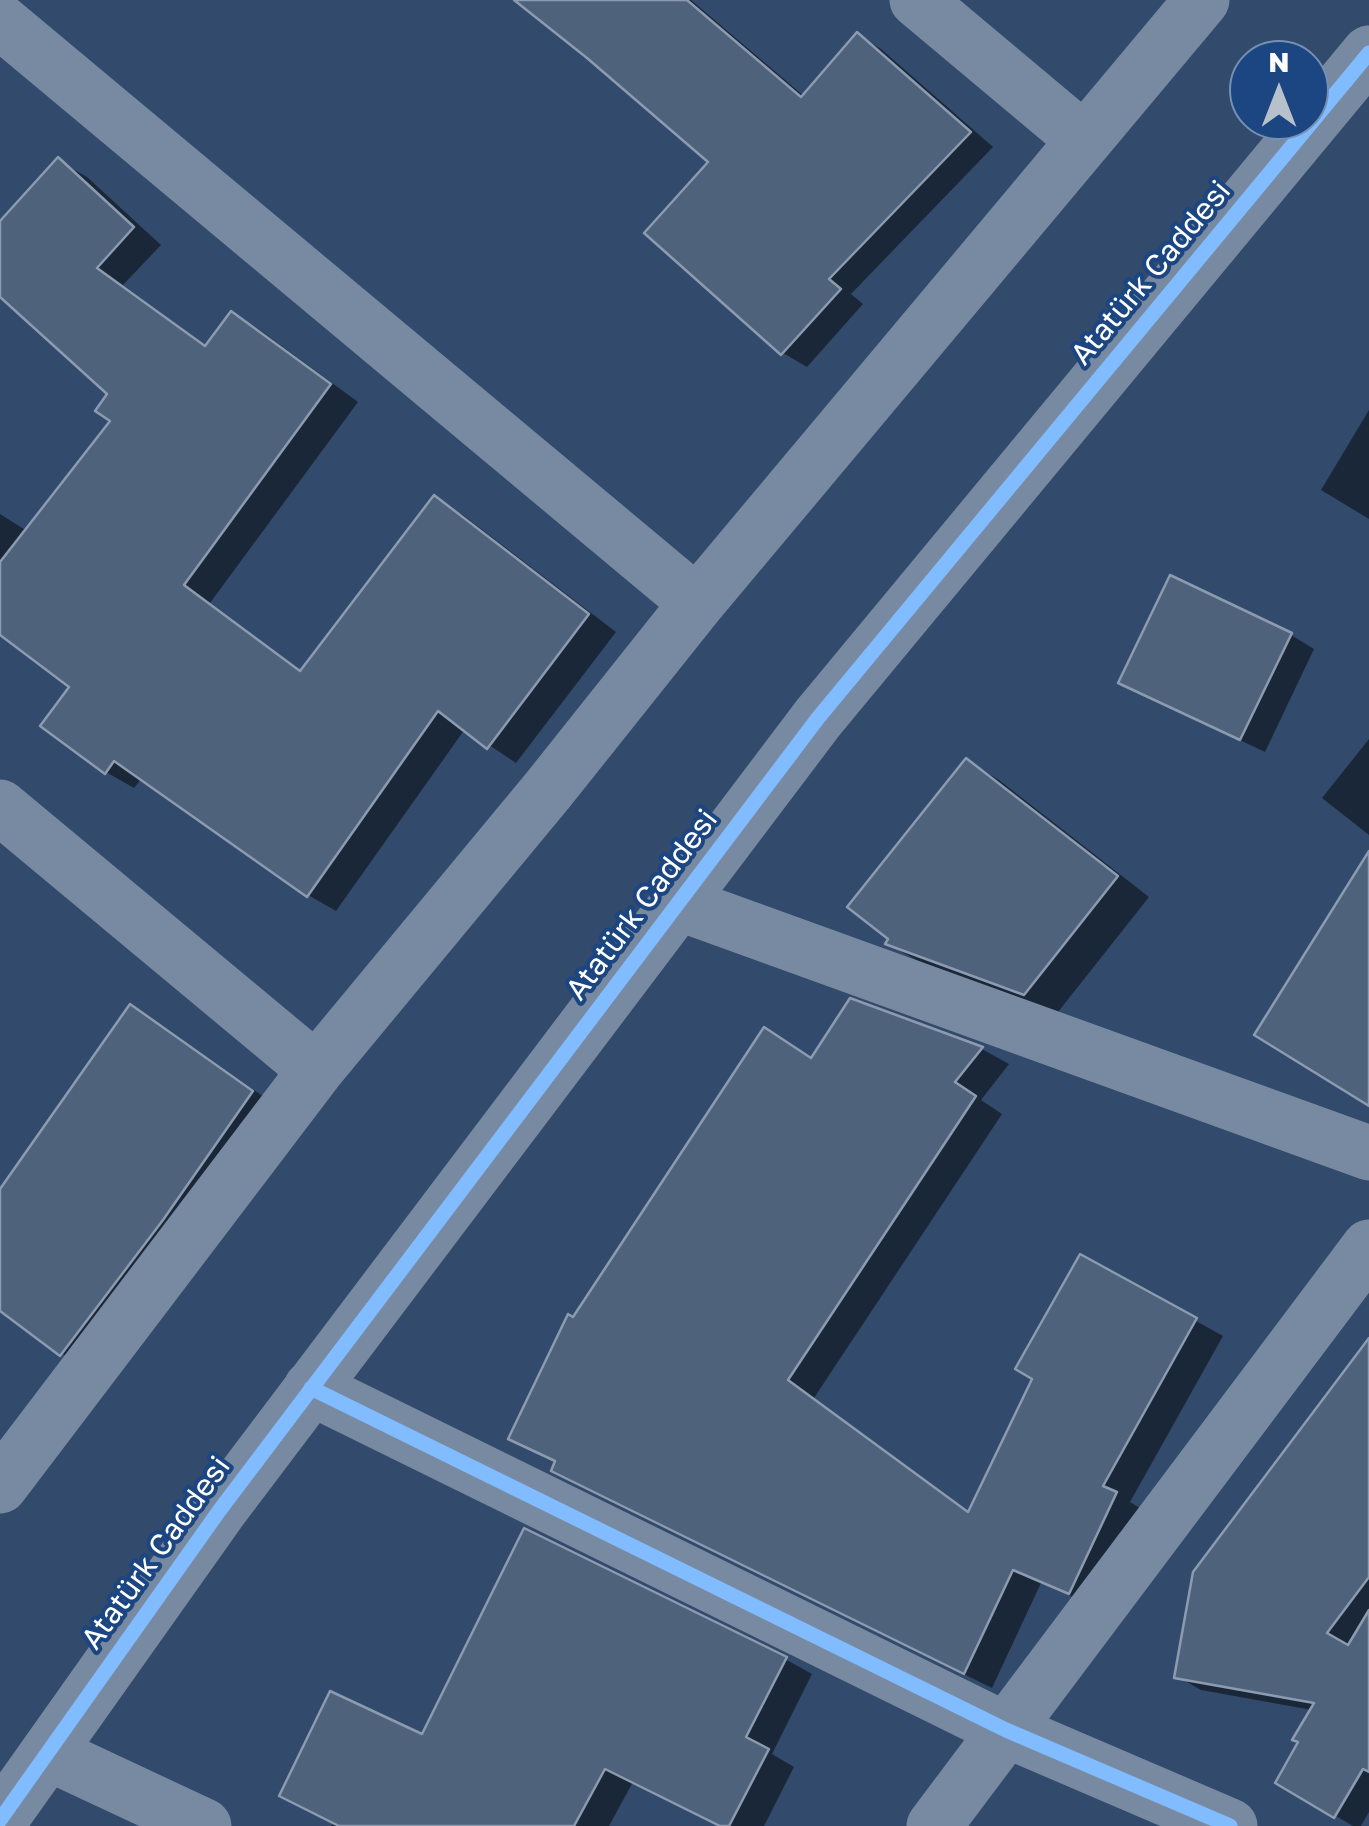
<!DOCTYPE html>
<html>
<head>
<meta charset="utf-8">
<style>
	body { margin:0 }
	#map { position:relative; width:1369px; height:1826px; overflow:hidden; background:#324a6b; font-family:"Golos Text",sans-serif }
	canvas { display:block }
	.north { position:absolute; left:1229px; top:40px; width:100px; height:100px; box-sizing:border-box; background:#1b4682; border:2px solid #7690b4; border-radius:50%; rotate:0deg; font-size:28px; font-weight:700; line-height:40px; text-align:center; color:#fff }
	.north::after { content:''; display:block; margin:auto; width:35px; height:45px; background:#b7c0cb; clip-path:polygon(50% 0,100% 100%,50% 72%,0 100%) }
</style>
</head>
<body>
<div id="map">
<canvas width="1369" height="1826"></canvas>
<div class="north">N</div>
</div>
<script>
const context = document.querySelector('canvas').getContext('2d');
context.lineJoin = 'round';
function fillPath(path, color) {
  context.fillStyle = color;
  context.fill(path, 'evenodd');
}
function strokePath(path, color, width, dash) {
  context.strokeStyle = color;
  context.lineWidth = width;
  context.lineCap = dash ? 'butt' : 'round';
  context.setLineDash(dash || []);
  context.stroke(path);
}
function write(font, color, halo, rows, align = 'center') {
  context.font = font + ' "Golos Text",sans-serif';
  context.lineWidth = 8;
  context.setLineDash([]);
  context.textBaseline = 'middle';
  context.strokeStyle = halo;
  context.fillStyle = color;
  for (const [text, x, y, turn = 0] of rows) {
    context.save();
    context.translate(x, y);
    context.rotate((+turn || 0) * Math.PI / 180);
    context.textAlign = isNaN(turn) ? turn : align;
    if (halo) context.strokeText(text, 0, 0);
    context.fillText(text, 0, 0);
    context.restore();
  }
}
fillPath(new Path2D(`
	M 518,0 L 691,0 L 805,97 L 858,35 L 881,49 L 993,147 L 851,294 L 863,304 L 807,367 L 783,353 L 648,233 L 712,162 Z
	M 59,161 L 87,177 L 161,245 L 123,285 L 208,347 L 232,314 L 260,330 L 358,402 L 210,603 L 303,672 L 435,499 L 463,515 L 616,632 L 516,763 L 465,729 L 336,911 L 308,895 L 142,778 L 134,788 L 106,772 L 73,686 L 0,631 L 0,514 L 27,531 L 113,421 L 110,394 L 0,293 L 0,225 Z
	M 1369,410 L 1369,519 L 1321,490 Z
	M 1291,635 L 1314,649 L 1265,752 L 1145,695 Z
	M 1369,739 L 1369,835 L 1322,798 Z
	M 967,761 L 999,780 L 1149,897 L 1058,1012 L 920,962 L 888,944 Z
	M 851,1001 L 982,1049 L 1009,1064 L 981,1100 L 1002,1114 L 814,1398 L 970,1512 L 1035,1378 L 1081,1257 L 1223,1336 L 1130,1502 L 1143,1510 L 1098,1608 L 1041,1583 L 992,1688 L 581,1486 L 554,1470 L 557,1463 L 512,1438 L 574,1320 L 813,1060 Z
	M 130,1008 L 163,1026 L 284,1111 L 94,1372 L 61,1353 L 0,1307 L 0,1194 Z
	M 1369,1342 L 1369,1812 L 1361,1826 L 1353,1826 L 1278,1782 L 1301,1742 L 1312,1710 L 1201,1690 L 1177,1676 Z
	M 785,1659 L 812,1674 L 772,1754 L 794,1767 L 764,1826 L 721,1826 L 633,1782 L 609,1826 L 331,1826 L 423,1738 Z`), '#0007');
const building = new Path2D(`
	M 514,0 L 687,0 L 801,97 L 857,32 L 971,132 L 829,279 L 841,289 L 781,355 L 644,233 L 708,162 L 587,58 Z
	M 58,157 L 134,227 L 97,268 L 205,346 L 231,311 L 331,384 L 184,585 L 300,671 L 434,495 L 589,614 L 487,749 L 438,711 L 307,897 L 114,761 L 105,774 L 40,726 L 69,687 L 0,635 L 0,562 L 110,421 L 95,411 L 107,394 L 0,297 L 0,221 Z
	M 1170,575 L 1292,633 L 1240,740 L 1118,683 Z
	M 966,758 L 1118,876 L 1024,995 L 885,944 L 888,939 L 847,907 Z
	M 1369,851 L 1369,1106 L 1254,1035 Z
	M 850,998 L 983,1047 L 955,1082 L 976,1096 L 788,1380 L 968,1512 L 1032,1379 L 1015,1369 L 1080,1254 L 1197,1318 L 1103,1486 L 1117,1492 L 1069,1594 L 1013,1570 L 964,1674 L 551,1471 L 555,1461 L 508,1439 L 568,1314 L 573,1317 L 764,1027 L 811,1058 Z
	M 130,1004 L 253,1091 L 163,1220 L 60,1356 L 0,1311 L 0,1189 Z
	M 1369,1338 L 1369,1577 L 1327,1633 L 1348,1645 L 1369,1610 L 1369,1772 L 1363,1769 L 1334,1818 L 1275,1783 L 1298,1742 L 1292,1740 L 1314,1703 L 1174,1678 L 1193,1572 Z
	M 524,1528 L 787,1657 L 746,1737 L 769,1749 L 729,1826 L 720,1826 L 605,1769 L 574,1826 L 339,1826 L 279,1796 L 330,1691 L 422,1734 Z`);
fillPath(building, '#4e627c');
strokePath(building, '#8c9baf', 2.5);
strokePath(new Path2D(`
	M 917,0 L 1084,140
	M 0,21 L 697,603
	M 0,807 L 316,1070
	M 678,903 L 1369,1153
	M 311,1388 L 1006,1730 L 1230,1826
	M 0,1486 L 316,1070 L 548,790 L 697,603 L 1202,0
	M 48,1753 L 204,1826
	M 0,1820 L 219,1511 L 818,718 L 1369,53
	M 934,1826 L 1369,1247`), '#788aa1', 55);
strokePath(new Path2D(`
	M 311,1388 L 1006,1730 L 1230,1826
	M 0,1820 L 219,1511 L 818,718 L 1369,53`), '#80bcff', 15);
write('30px', '#fff', '#1b4682', [
	["Atatürk Caddesi",1151,273,-50],
	["Atatürk Caddesi",642,905,-53],
	["Atatürk Caddesi",156,1553,-54]
]);
</script>
</body>
</html>
